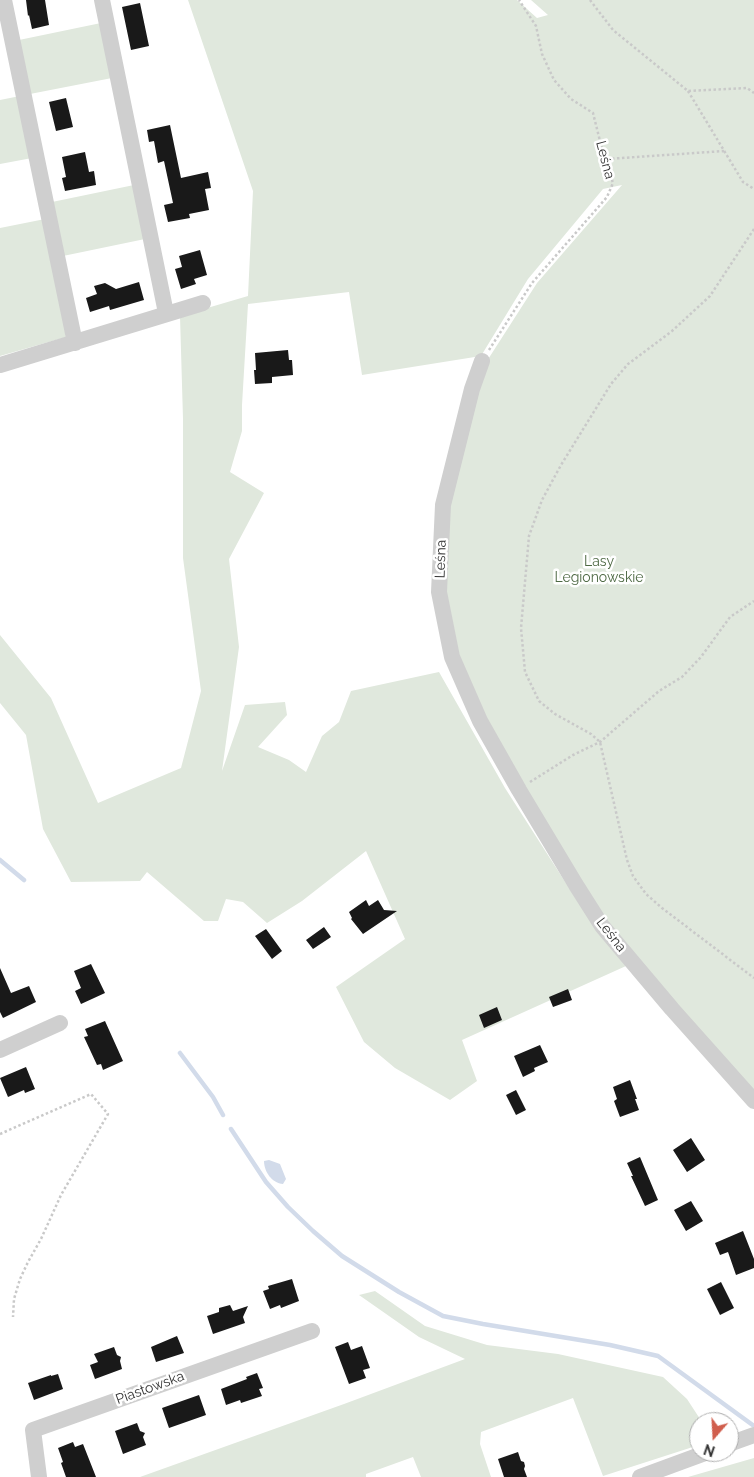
<!DOCTYPE html>
<html>
<head>
<meta charset="utf-8">
<style>
	body { margin:0 }
	#map { position:relative; width:754px; height:1477px; overflow:hidden; background:#fff; font-family:Raleway,sans-serif }
	canvas { display:block }
	.north { position:absolute; left:689px; top:1412px; width:50px; height:50px; box-sizing:border-box; background:#fff; border:1px solid #adadad; border-radius:50%; rotate:199deg; font-size:14px; font-weight:700; line-height:20px; text-align:center; color:#323232 }
	.north::after { content:''; display:block; margin:auto; width:18px; height:22px; background:#d05e4d; clip-path:polygon(50% 0,100% 100%,50% 72%,0 100%) }
</style>
</head>
<body>
<div id="map">
<canvas width="754" height="1477"></canvas>
<div class="north">N</div>
</div>
<script>
const context = document.querySelector('canvas').getContext('2d');
context.lineJoin = 'round';
function fillPath(path, color) {
  context.fillStyle = color;
  context.fill(path, 'evenodd');
}
function strokePath(path, color, width, dash) {
  context.strokeStyle = color;
  context.lineWidth = width;
  context.lineCap = dash ? 'butt' : 'round';
  context.setLineDash(dash || []);
  context.stroke(path);
}
function write(font, color, halo, rows, align = 'center') {
  context.font = font + ' Raleway,sans-serif';
  context.lineWidth = 5;
  context.setLineDash([]);
  context.textBaseline = 'middle';
  context.strokeStyle = halo;
  context.fillStyle = color;
  for (const [text, x, y, turn = 0] of rows) {
    context.save();
    context.translate(x, y);
    context.rotate((+turn || 0) * Math.PI / 180);
    context.textAlign = isNaN(turn) ? turn : align;
    if (halo) context.strokeText(text, 0, 0);
    context.fillText(text, 0, 0);
    context.restore();
  }
}
fillPath(new Path2D(`
	M 188,0 L 517,0 L 537,18 L 548,15 L 531,0 L 754,0 L 754,1105 L 600,912 L 483,719 L 455,653 L 443,594 L 447,498 L 485,364 L 537,283 L 622,185 L 603,189 L 528,279 L 481,356 L 362,375 L 349,292 L 248,304 L 242,405 L 242,431 L 230,472 L 264,493 L 229,559 L 239,647 L 222,771 L 245,705 L 285,702 L 287,715 L 258,747 L 289,760 L 306,772 L 322,736 L 339,722 L 351,691 L 439,672 L 505,788 L 587,916 L 626,966 L 462,1040 L 477,1081 L 450,1100 L 395,1068 L 364,1042 L 336,987 L 405,939 L 366,851 L 302,901 L 267,923 L 243,902 L 226,899 L 218,921 L 204,921 L 147,872 L 140,881 L 71,882 L 43,829 L 26,735 L 0,703 L 0,635 L 51,698 L 98,803 L 181,768 L 201,691 L 183,558 L 183,419 L 180,316 L 248,296 L 253,191 Z
	M 101,23 L 112,78 L 30,94 L 19,40 Z
	M 20,96 L 32,158 L 0,164 L 0,100 Z
	M 134,185 L 145,239 L 63,256 L 52,202 Z
	M 45,219 L 66,337 L 0,356 L 0,228 Z
	M 375,1291 L 425,1326 L 487,1345 L 558,1354 L 663,1377 L 687,1399 L 702,1422 L 699,1422 L 699,1445 L 603,1476 L 573,1398 L 481,1432 L 480,1444 L 491,1477 L 421,1477 L 413,1457 L 366,1474 L 366,1477 L 140,1477 L 344,1404 L 465,1359 L 419,1337 L 359,1295 Z
	M 754,1458 L 754,1477 L 688,1477 Z`), '#e0e8dd');
fillPath(new Path2D(`
	M 269,1160 L 280,1164 L 286,1179 L 283,1184 C 272,1183 264,1172 264,1161 Z`), '#d2dbea');
strokePath(new Path2D(`
	M 0,860 L 24,880
	M 180,1053 L 213,1097 L 223,1115
	M 231,1129 L 266,1182 L 288,1207 L 313,1231 L 342,1256 L 399,1292 L 443,1316 L 483,1324 L 610,1345 L 658,1356 L 754,1426`), '#d2dbea', 4.5);
fillPath(new Path2D(`
	M 26,0 L 45,0 L 49,25 L 32,29 L 29,15 L 28,16 Z
	M 140,3 L 149,46 L 131,50 L 122,7 Z
	M 66,98 L 73,127 L 56,131 L 49,102 Z
	M 170,125 L 181,178 L 208,172 L 211,188 L 205,189 L 209,210 L 189,214 L 190,218 L 168,222 L 164,205 L 173,203 L 164,161 L 158,163 L 154,141 L 149,142 L 147,130 Z
	M 85,152 L 89,172 L 94,171 L 96,185 L 65,191 L 62,178 L 66,177 L 62,157 Z
	M 200,250 L 207,275 L 194,279 L 196,284 L 181,289 L 175,269 L 182,267 L 179,256 Z
	M 139,282 L 144,300 L 110,310 L 109,306 L 90,312 L 86,298 L 97,294 L 94,286 L 105,283 L 116,289 Z
	M 288,350 L 289,360 L 292,360 L 293,375 L 272,377 L 272,383 L 255,384 L 254,370 L 256,370 L 255,353 Z
	M 366,900 L 369,906 L 378,900 L 384,910 L 397,911 L 363,934 L 351,919 L 352,918 L 349,912 Z
	M 324,927 L 331,937 L 313,949 L 306,940 Z
	M 266,929 L 282,951 L 272,959 L 255,936 Z
	M 91,964 L 105,993 L 81,1004 L 75,991 L 81,988 L 74,971 Z
	M 0,968 L 11,993 L 29,986 L 36,1002 L 3,1018 L 0,1012 Z
	M 568,989 L 572,1000 L 553,1007 L 549,997 Z
	M 497,1007 L 502,1020 L 484,1028 L 479,1015 Z
	M 105,1021 L 123,1061 L 103,1070 L 101,1064 L 97,1065 L 84,1037 L 88,1036 L 85,1029 Z
	M 540,1045 L 548,1062 L 534,1068 L 535,1071 L 523,1077 L 514,1056 Z
	M 26,1067 L 35,1089 L 25,1093 L 24,1090 L 8,1097 L 0,1078 Z
	M 630,1080 L 637,1099 L 635,1099 L 639,1110 L 620,1117 L 614,1101 L 617,1099 L 613,1087 Z
	M 516,1090 L 526,1110 L 516,1115 L 506,1095 Z
	M 691,1138 L 705,1160 L 687,1172 L 673,1150 Z
	M 640,1157 L 658,1200 L 645,1206 L 631,1176 L 633,1176 L 627,1163 Z
	M 691,1201 L 703,1221 L 686,1231 L 674,1210 Z
	M 743,1231 L 754,1259 L 754,1268 L 736,1275 L 728,1252 L 720,1255 L 715,1243 Z
	M 292,1279 L 299,1301 L 281,1308 L 280,1305 L 270,1309 L 263,1291 L 269,1289 L 268,1286 Z
	M 721,1282 L 734,1308 L 720,1315 L 707,1289 Z
	M 230,1305 L 233,1311 L 248,1306 L 243,1317 L 245,1323 L 213,1334 L 207,1316 L 219,1312 L 219,1308 Z
	M 177,1336 L 184,1353 L 156,1362 L 151,1347 Z
	M 348,1342 L 351,1350 L 362,1346 L 370,1368 L 363,1370 L 366,1378 L 349,1384 L 335,1347 Z
	M 114,1347 L 117,1355 L 121,1357 L 120,1361 L 122,1369 L 95,1379 L 90,1365 L 98,1362 L 94,1354 Z
	M 257,1373 L 263,1388 L 259,1389 L 262,1396 L 241,1403 L 240,1400 L 226,1405 L 221,1389 L 247,1379 L 246,1377 Z
	M 58,1374 L 63,1389 L 34,1400 L 28,1383 L 51,1375 L 51,1376 Z
	M 199,1395 L 206,1415 L 169,1428 L 162,1408 Z
	M 137,1423 L 140,1431 L 145,1433 L 143,1437 L 146,1445 L 123,1454 L 115,1431 Z
	M 73,1442 L 75,1447 L 83,1444 L 96,1477 L 66,1477 L 61,1463 L 63,1462 L 58,1448 Z
	M 518,1452 L 521,1461 L 524,1462 L 525,1466 L 524,1469 L 527,1477 L 504,1477 L 498,1459 Z`), '#191919');
strokePath(new Path2D(`
	M 590,0 L 613,30 L 688,91 L 747,88 L 754,93
	M 688,91 L 743,182 L 754,189
	M 607,159 L 724,151
	M 754,229 L 710,296 L 672,331 L 628,364 L 611,384 L 561,465 L 542,500 L 529,536 L 521,628 L 525,672 L 539,701 L 555,714 L 591,734 L 600,742 L 627,860 L 633,876 L 646,894 L 662,908 L 754,978
	M 489,350 L 532,283 L 607,197 L 613,183 L 601,145 L 593,113 L 571,99 L 554,80 L 542,54 L 536,26 L 519,0
	M 530,782 L 573,755 L 600,742 L 659,691 L 682,677 L 701,657 L 730,617 L 754,601
	M 0,1134 L 91,1094 L 108,1114 L 61,1195 L 41,1239 L 28,1262 L 20,1279 L 14,1299 L 13,1317`), '#c9c9c9', 2.5, [2.5, 2.5]);
strokePath(new Path2D(`
	M 4,0 L 75,343
	M 102,0 L 166,313
	M 482,361 L 472,389 L 443,505 L 439,592 L 452,657 L 480,721 L 519,790 L 576,885 L 602,926 L 672,1009 L 754,1101
	M 0,365 L 203,303
	M 0,1050 L 60,1023
	M 729,1444 L 754,1435
	M 39,1477 L 33,1430 L 312,1331
	M 640,1477 L 708,1452`), '#cfcfcf', 16);
write('14px', '#323232', '#fff', [
	["Leśna",605,160,75],
	["Leśna",441,559,-88],
	["Leśna",611,935,52],
	["Piastowska",150,1388,-20]
]);
write('14px', '#4e6944', '#fff', [
	["Lasy",599,562],
	["Legionowskie",599,578]
]);
</script>
</body>
</html>
